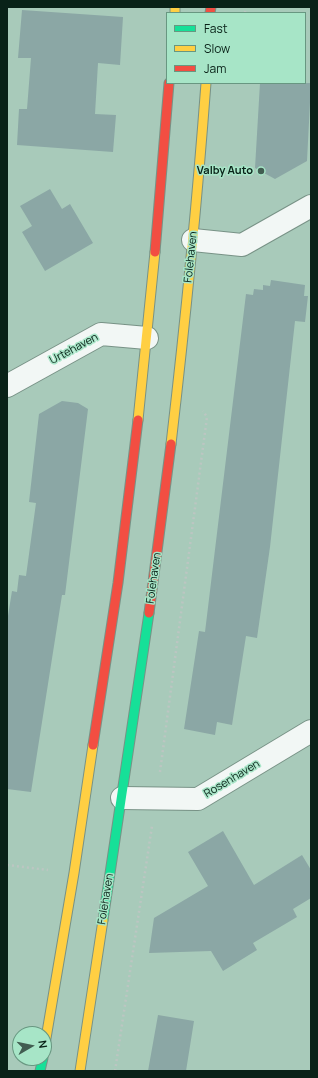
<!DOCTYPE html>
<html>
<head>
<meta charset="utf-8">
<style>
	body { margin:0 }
	#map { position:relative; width:318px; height:1078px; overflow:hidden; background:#a8caba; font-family:Manrope,sans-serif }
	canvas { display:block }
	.frame { position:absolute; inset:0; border:8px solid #092218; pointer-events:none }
	.legend { position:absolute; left:166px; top:12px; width:140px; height:72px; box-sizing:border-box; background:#a7e5c7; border:1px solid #689781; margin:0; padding:5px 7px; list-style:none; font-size:12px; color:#092218 }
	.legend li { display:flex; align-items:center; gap:8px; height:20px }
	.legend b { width:20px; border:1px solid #689781 }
	.north { position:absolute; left:12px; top:1026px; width:40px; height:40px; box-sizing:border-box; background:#a7e5c7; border:1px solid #689781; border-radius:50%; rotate:81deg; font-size:11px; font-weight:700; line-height:16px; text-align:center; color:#092218 }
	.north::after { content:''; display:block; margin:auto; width:14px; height:18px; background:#415d51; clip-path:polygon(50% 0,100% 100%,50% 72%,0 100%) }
</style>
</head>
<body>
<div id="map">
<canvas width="318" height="1078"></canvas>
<div class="frame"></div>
<ul class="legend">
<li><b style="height:5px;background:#16e098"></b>Fast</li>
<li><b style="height:5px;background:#ffcf43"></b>Slow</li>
<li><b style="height:5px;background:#f24e42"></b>Jam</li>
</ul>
<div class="north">N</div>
</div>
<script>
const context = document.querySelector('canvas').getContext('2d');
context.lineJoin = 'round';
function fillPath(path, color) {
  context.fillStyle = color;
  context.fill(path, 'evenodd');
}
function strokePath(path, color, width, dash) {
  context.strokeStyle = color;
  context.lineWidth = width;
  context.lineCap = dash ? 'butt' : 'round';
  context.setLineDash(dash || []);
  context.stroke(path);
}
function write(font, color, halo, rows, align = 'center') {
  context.font = font + ' Manrope,sans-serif';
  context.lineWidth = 3;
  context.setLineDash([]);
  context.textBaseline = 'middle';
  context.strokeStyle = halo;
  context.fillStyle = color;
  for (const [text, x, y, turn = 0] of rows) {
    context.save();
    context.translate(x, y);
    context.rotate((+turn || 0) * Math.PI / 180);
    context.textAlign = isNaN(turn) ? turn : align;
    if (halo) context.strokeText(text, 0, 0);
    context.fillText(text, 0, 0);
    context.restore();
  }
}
fillPath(new Path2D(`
	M 22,10 L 123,17 L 120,65 L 98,63 L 95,114 L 116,115 L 113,152 L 17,145 L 19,109 L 27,109 L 31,58 L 18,58 Z
	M 260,83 L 311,83 L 307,161 L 275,179 L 255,168 Z
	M 50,189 L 62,209 L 70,204 L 93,243 L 45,271 L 22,232 L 32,226 L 20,206 Z
	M 271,280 L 305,285 L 304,296 L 308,296 L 305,322 L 295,321 L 270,547 L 257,638 L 246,636 L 232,725 L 217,722 L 215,735 L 184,729 L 199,631 L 205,632 L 246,294 L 253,295 L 254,289 L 263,290 L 263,285 L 270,286 Z
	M 62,401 L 78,403 L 88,409 L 65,595 L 62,595 L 31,792 L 7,789 L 7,622 L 12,591 L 17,592 L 19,575 L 26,576 L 36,503 L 29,502 L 39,414 Z
	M 223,831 L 254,885 L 302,855 L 311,870 L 311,898 L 293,909 L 297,917 L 253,943 L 257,950 L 223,971 L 211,951 L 149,953 L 154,918 L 208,886 L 188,852 Z
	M 158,1015 L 194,1021 L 186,1071 L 148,1071 Z`), '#8ba7a5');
const street = new Path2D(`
	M 193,240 L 242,245 L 311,206
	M 7,386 L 101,334 L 147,338
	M 122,798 L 198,799 L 311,731`);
const fast = new Path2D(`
	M 103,920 L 149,613
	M 40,1071 L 43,1058`);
const slow = new Path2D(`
	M 175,7 L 175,13
	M 138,420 L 155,252
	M 171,444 C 185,324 197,204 206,83
	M 44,1050 L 74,873 L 93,745
	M 80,1071 L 103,920`);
const jam = new Path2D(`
	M 210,13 L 211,7
	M 155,252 L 169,83
	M 149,613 L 171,444
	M 93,745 L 118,583 L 138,420`);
strokePath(street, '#789286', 24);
strokePath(fast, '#789286', 11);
strokePath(slow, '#789286', 11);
strokePath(jam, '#789286', 11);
strokePath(new Path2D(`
	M 245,13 L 246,7
	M 160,772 L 207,417 L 203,411
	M 7,865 L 48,870
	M 115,1071 L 152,826`), '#bcc6c2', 2.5, [2, 3]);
strokePath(street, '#f2f7f5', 22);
strokePath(fast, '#16e098', 9);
strokePath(slow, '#ffcf43', 9);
strokePath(jam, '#f24e42', 9);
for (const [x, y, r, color] of [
	[261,171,4,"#415d51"]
]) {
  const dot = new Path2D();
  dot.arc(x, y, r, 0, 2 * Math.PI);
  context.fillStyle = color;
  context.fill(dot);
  strokePath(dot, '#a7e5c7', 1.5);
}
write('bold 11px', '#092218', '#a7e5c7', [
	["Valby Auto",253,171]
], 'right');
write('11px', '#092218', '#a7e5c7', [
	["Folehaven",191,257,-84],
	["Urtehaven",74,349,-28],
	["Folehaven",154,578,-82],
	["Rosenhaven",232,779,-31],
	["Folehaven",106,899,-81]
]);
</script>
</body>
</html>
